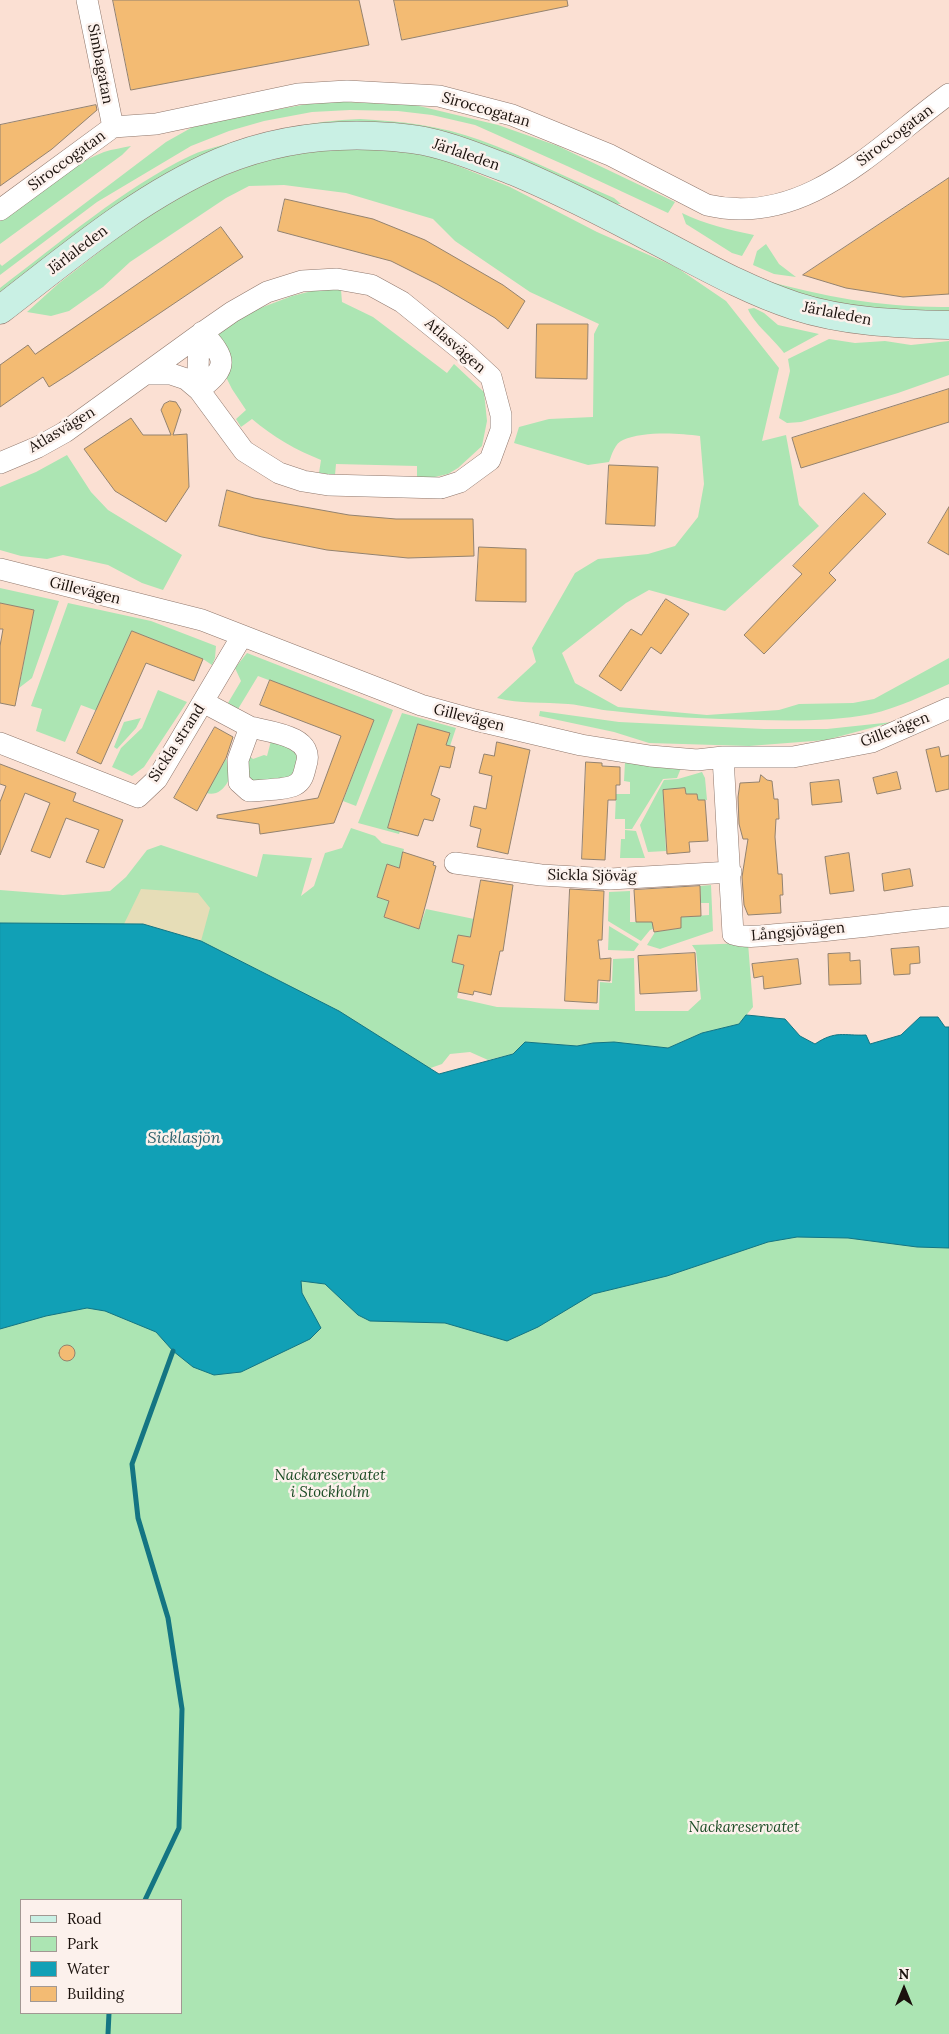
<!DOCTYPE html>
<html>
<head>
<meta charset="utf-8">
<style>
	body { margin:0 }
	#map { position:relative; width:949px; height:2034px; overflow:hidden; background:#fbe0d3; font-family:Lora,serif }
	canvas { display:block }
	.legend { position:absolute; left:20px; top:1899px; width:162px; height:115px; box-sizing:border-box; background:#fcf1ec; border:1px solid #a29893; margin:0; padding:6px 9px; list-style:none; font-size:15px; color:#1b120d }
	.legend li { display:flex; align-items:center; gap:10px; height:25px }
	.legend b { width:25px; border:1px solid #a29893 }
	.north { position:absolute; left:879px; top:1964px; width:50px; height:50px; -webkit-text-stroke:4px #fcf1ec; paint-order:stroke; rotate:0deg; font-size:14px; font-weight:700; line-height:20px; text-align:center; color:#1b120d }
	.north::after { content:''; display:block; margin:auto; width:18px; height:22px; background:#1b120d; clip-path:polygon(50% 0,100% 100%,50% 72%,0 100%) }
</style>
</head>
<body>
<div id="map">
<canvas width="949" height="2034"></canvas>
<ul class="legend">
<li><b style="height:6px;background:#c9f0e4"></b>Road</li>
<li><b style="height:14px;background:#ace5b3"></b>Park</li>
<li><b style="height:14px;background:#11a0b6"></b>Water</li>
<li><b style="height:14px;background:#f3bb73"></b>Building</li>
</ul>
<div class="north">N</div>
</div>
<script>
const context = document.querySelector('canvas').getContext('2d');
context.lineJoin = 'round';
function fillPath(path, color) {
  context.fillStyle = color;
  context.fill(path, 'evenodd');
}
function strokePath(path, color, width, dash) {
  context.strokeStyle = color;
  context.lineWidth = width;
  context.lineCap = dash ? 'butt' : 'round';
  context.setLineDash(dash || []);
  context.stroke(path);
}
function write(font, color, halo, rows, align = 'center') {
  context.font = font + ' Lora,serif';
  context.lineWidth = 5;
  context.setLineDash([]);
  context.textBaseline = 'middle';
  context.strokeStyle = halo;
  context.fillStyle = color;
  for (const [text, x, y, turn = 0] of rows) {
    context.save();
    context.translate(x, y);
    context.rotate((+turn || 0) * Math.PI / 180);
    context.textAlign = isNaN(turn) ? turn : align;
    if (halo) context.strokeText(text, 0, 0);
    context.fillText(text, 0, 0);
    context.restore();
  }
}
fillPath(new Path2D(`
	M 324,101 L 415,105 L 498,125 L 558,146 L 675,202 L 668,213 L 567,166 L 475,125 L 432,115 L 398,111 L 350,110 L 312,112 L 264,121 L 229,131 L 191,146 L 97,202 L 0,275 L 0,264 L 2,266 L 166,142 L 198,124 Z
	M 360,119 C 401,121 442,126 480,140 C 526,157 570,179 614,198 L 621,204 L 608,204 L 487,148 L 280,134 L 0,296 L 0,288 C 58,244 125,187 190,156 C 200,151 212,148 223,145 C 268,130 312,121 360,119 Z
	M 347,144 L 431,155 L 510,187 L 597,232 L 676,267 L 726,301 L 779,368 L 762,441 L 786,435 L 799,505 L 819,526 L 725,611 L 649,590 L 626,603 L 562,653 L 575,683 L 618,707 L 707,715 L 779,710 L 799,704 L 853,703 L 874,699 L 949,658 L 949,684 C 924,695 898,708 871,714 C 834,721 795,721 757,720 C 709,719 661,717 613,711 C 598,710 583,705 568,704 C 544,702 520,704 497,698 L 536,662 L 532,648 L 575,573 L 598,559 L 648,554 L 675,546 L 698,517 L 704,484 L 700,436 C 679,433 643,431 623,440 C 615,443 612,454 609,462 L 588,465 L 514,443 L 519,427 L 549,419 L 593,417 L 594,334 L 599,324 L 530,292 L 455,241 L 433,219 L 346,193 L 284,185 L 249,186 L 226,198 L 130,262 L 103,287 L 69,311 L 51,316 L 27,312 L 58,284 L 171,196 L 252,165 L 302,150 Z
	M 131,146 L 122,155 L 0,244 L 0,221 C 31,196 66,167 104,152 C 113,149 122,148 131,146 Z
	M 682,213 C 705,224 729,230 754,235 L 742,256 L 732,253 L 686,224 Z
	M 766,244 L 779,264 L 796,277 L 774,274 L 753,265 L 757,251 Z
	M 763,280 C 825,297 885,308 949,307 L 949,313 L 882,312 L 775,291 Z
	M 320,289 L 341,290 L 342,302 L 373,317 L 447,373 L 454,364 L 484,392 L 487,421 L 482,446 L 458,468 L 448,474 L 435,477 L 417,478 L 417,466 L 336,464 L 335,475 L 319,473 L 321,460 C 296,450 273,437 252,419 L 241,427 L 236,419 L 246,410 L 232,389 L 226,377 L 216,333 L 234,318 L 292,296 Z
	M 754,308 L 764,313 L 778,325 L 819,334 L 784,353 C 774,339 753,323 748,309 Z
	M 829,339 L 855,343 L 885,341 L 911,345 L 949,341 L 949,375 L 898,393 L 801,422 L 787,423 L 779,418 L 790,371 L 788,359 Z
	M 67,455 L 91,492 L 108,510 L 182,555 L 163,590 L 142,583 L 108,565 L 63,555 L 47,559 L 21,556 L 0,550 L 0,487 L 36,472 Z
	M 0,588 L 59,601 L 32,678 L 19,688 L 34,610 L 0,603 Z
	M 68,603 L 151,621 L 216,646 L 215,658 L 212,665 L 203,659 L 132,631 L 97,711 L 81,705 L 65,742 L 36,731 L 42,709 L 31,706 Z
	M 247,653 L 393,710 L 356,806 L 343,801 L 374,720 L 258,676 L 235,714 L 225,708 L 241,681 L 235,668 Z
	M 158,690 L 187,702 L 144,767 L 132,776 L 112,767 L 121,748 L 142,728 Z
	M 540,711 L 619,722 L 764,729 L 827,729 L 893,722 L 826,740 L 749,746 L 649,743 L 614,732 L 539,716 Z
	M 402,713 L 456,728 L 450,746 L 446,745 L 449,733 L 418,724 L 388,828 L 400,831 L 399,834 L 358,823 Z
	M 141,718 L 136,728 L 117,749 L 114,747 L 124,722 Z
	M 271,741 L 299,749 L 296,776 L 246,782 L 248,755 L 253,759 L 264,755 L 267,756 Z
	M 226,759 L 234,763 C 232,776 224,798 206,793 Z
	M 625,762 L 681,768 L 677,778 L 663,779 L 632,829 L 625,829 L 625,819 L 615,819 L 616,794 L 630,794 L 630,782 L 624,781 Z
	M 702,772 L 705,778 L 707,800 L 698,800 L 697,794 L 686,794 L 685,789 L 663,791 L 666,851 L 648,852 L 640,825 L 664,780 L 678,779 Z
	M 351,828 L 375,836 L 382,843 L 404,849 L 399,868 L 387,864 L 377,897 L 385,900 L 386,898 L 390,899 L 384,917 L 419,929 L 426,909 L 474,919 L 470,937 L 458,935 L 452,962 L 464,965 L 457,998 L 497,1007 L 599,1010 L 600,982 L 612,983 L 613,959 L 634,958 L 635,1011 L 688,1011 L 701,999 L 696,951 L 692,945 L 748,943 L 753,1007 L 739,1024 L 702,1033 L 668,1048 L 593,1043 L 577,1046 L 525,1042 L 513,1054 L 488,1060 L 470,1052 L 450,1054 L 442,1064 L 422,1071 L 217,958 L 201,941 L 143,924 L 19,924 L 0,949 L 0,890 L 63,895 L 110,891 L 126,877 L 147,850 L 161,845 L 257,877 L 263,854 L 312,858 L 301,896 L 314,886 L 325,853 L 342,848 Z
	M 625,830 L 636,831 L 645,858 L 620,858 L 621,839 L 625,839 Z
	M 711,885 L 713,931 L 660,949 L 647,945 L 655,932 L 681,928 L 681,917 L 709,915 L 709,903 L 701,903 L 700,886 Z
	M 630,891 L 630,922 L 653,922 L 653,929 L 650,930 L 641,941 L 608,921 L 609,892 Z
	M 609,926 L 639,944 L 634,951 L 608,950 Z
	M 0,1072 L 949,1125 L 949,2034 L 0,2034 ZM 21,1900 L 181,1900 L 181,2013 L 21,2013 Z`), '#ace5b3');
fillPath(new Path2D(`
	M 141,889 L 198,893 L 210,908 L 201,941 L 143,924 L 124,924 Z`), '#e6ddb7');
const water = new Path2D(`
	M 0,923 L 143,924 L 201,941 L 339,1011 L 439,1074 L 513,1054 L 525,1042 L 577,1046 L 593,1043 L 614,1042 L 668,1048 L 702,1033 L 739,1024 L 746,1015 C 760,1016 771,1018 785,1019 L 800,1036 L 815,1044 C 836,1030 843,1036 866,1035 L 870,1044 L 901,1035 L 920,1017 L 938,1017 L 945,1027 L 949,1027 L 949,1248 L 917,1247 L 848,1238 L 797,1237 L 768,1242 L 667,1276 L 593,1294 L 538,1327 L 507,1341 L 445,1323 L 370,1321 L 358,1315 L 325,1284 L 301,1281 L 302,1293 L 321,1328 L 310,1339 L 241,1372 L 214,1375 L 193,1367 L 173,1351 L 156,1332 L 105,1311 L 87,1308 L 46,1316 L 0,1329 Z`);
fillPath(water, '#11a0b6');
strokePath(water, '#147583', 1);
strokePath(new Path2D(`
	M 145,1900 L 179,1828 L 182,1709 L 168,1618 L 138,1518 L 132,1464 L 173,1351
	M 108,2034 L 109,2013`), '#147583', 5);
const building = new Path2D(`
	M 113,0 L 359,0 L 369,45 L 131,90 Z
	M 394,0 L 567,0 L 568,6 L 402,40 Z
	M 96,105 L 97,110 L 52,149 L 0,186 L 0,125 Z
	M 949,178 L 949,294 L 903,297 L 846,288 L 803,275 Z
	M 285,199 L 373,219 L 425,240 L 503,285 L 525,301 L 508,329 L 495,318 L 437,284 L 391,261 L 278,231 Z
	M 221,227 L 243,257 L 71,373 L 49,387 L 43,377 L 0,407 L 0,365 L 28,345 L 35,354 Z
	M 537,324 L 588,324 L 587,379 L 536,378 Z
	M 949,389 L 949,422 L 801,468 L 792,438 Z
	M 170,401 L 176,402 L 181,410 L 173,435 L 187,434 L 189,487 L 166,522 L 115,491 L 84,449 L 131,418 L 143,435 L 171,435 L 161,410 L 164,404 Z
	M 609,465 L 658,467 L 655,526 L 606,524 Z
	M 227,490 L 254,498 L 349,515 L 396,519 L 473,519 L 474,556 L 408,558 L 327,550 L 262,537 L 219,526 Z
	M 864,493 L 886,514 L 829,573 L 836,580 L 764,654 L 744,635 L 802,574 L 793,566 Z
	M 949,507 L 949,555 L 928,543 Z
	M 479,547 L 526,549 L 526,602 L 476,601 Z
	M 666,599 L 689,614 L 661,654 L 651,647 L 621,691 L 599,676 L 631,629 L 641,635 Z
	M 0,603 L 34,610 L 15,706 L 0,703 L 0,646 L 3,629 L 0,629 Z
	M 132,631 L 203,659 L 194,681 L 146,663 L 101,764 L 77,753 Z
	M 270,680 L 374,720 L 334,823 L 260,834 L 259,824 L 217,818 L 217,815 L 318,798 L 341,736 L 260,705 Z
	M 418,724 L 450,733 L 446,745 L 455,747 L 450,768 L 440,766 L 431,795 L 440,799 L 433,821 L 424,819 L 418,836 L 388,828 Z
	M 215,727 L 233,737 L 226,758 L 197,811 L 174,798 Z
	M 497,742 L 530,750 L 508,854 L 477,847 L 481,829 L 470,826 L 474,806 L 486,809 L 492,776 L 479,773 L 484,754 L 494,756 Z
	M 939,747 L 941,757 L 949,755 L 949,789 L 936,792 L 926,750 Z
	M 586,762 L 602,763 L 602,766 L 620,767 L 620,785 L 616,785 L 616,800 L 608,800 L 605,860 L 582,859 Z
	M 0,764 L 76,793 L 73,801 L 123,820 L 104,868 L 86,862 L 99,830 L 66,818 L 50,858 L 31,851 L 50,803 L 25,793 L 0,855 L 0,802 L 6,786 L 0,784 Z
	M 897,772 L 901,789 L 877,794 L 873,778 Z
	M 761,775 L 767,780 L 772,781 L 774,799 L 778,799 L 779,819 L 776,819 L 775,837 L 778,874 L 782,874 L 783,895 L 780,895 L 781,913 L 748,915 L 744,905 L 742,877 L 748,839 L 743,839 L 739,824 L 738,797 L 740,783 L 759,782 Z
	M 839,780 L 842,802 L 812,805 L 810,783 Z
	M 685,788 L 686,794 L 697,794 L 698,800 L 705,800 L 708,841 L 689,842 L 690,852 L 667,854 L 663,790 Z
	M 403,852 L 434,862 L 433,865 L 436,866 L 419,929 L 384,917 L 389,901 L 377,897 L 387,864 L 399,868 Z
	M 849,853 L 854,891 L 830,894 L 825,857 Z
	M 910,869 L 913,886 L 884,891 L 882,874 Z
	M 481,880 L 513,885 L 503,951 L 500,951 L 491,995 L 474,991 L 473,995 L 458,992 L 464,965 L 452,962 L 458,935 L 470,937 Z
	M 700,886 L 701,916 L 681,917 L 681,928 L 654,932 L 652,922 L 636,922 L 634,890 Z
	M 570,889 L 604,891 L 602,940 L 598,940 L 600,959 L 611,958 L 610,981 L 598,980 L 597,1003 L 565,1001 Z
	M 919,947 L 920,963 L 910,964 L 910,974 L 894,975 L 891,949 Z
	M 695,953 L 697,991 L 640,994 L 638,956 Z
	M 850,953 L 850,961 L 860,960 L 861,984 L 829,985 L 828,954 Z
	M 798,959 L 801,984 L 764,989 L 763,976 L 754,978 L 752,964 Z
	M59 1353a8 8 0 1 1 16 0a8 8 0 1 1-16 0Z`);
fillPath(building, '#f3bb73');
strokePath(building, '#93826f', 1);
const minor = new Path2D(`
	M 87,0 L 113,127
	M 0,210 L 113,127 L 156,124 L 298,94 L 347,91 L 439,96 L 512,115 L 610,155 L 707,205 C 806,228 877,146 949,94
	M 199,335 L 198,372 L 199,390
	M 199,390 C 229,367 227,359 202,332
	M 0,463 L 38,447 L 65,432 L 199,335 L 232,312 L 267,292 L 302,281 L 337,279 L 371,285 L 402,302 L 465,353 L 491,377 L 501,415 L 501,430 L 490,460 L 460,482 L 441,488 L 328,485 L 303,481 L 279,473 L 244,451 L 199,390 L 186,379 L 171,374 L 146,374
	M 0,569 L 202,620 L 421,705 L 475,720 L 581,745 L 650,756 L 697,760 L 723,757 L 793,757 L 872,742 L 949,708
	M 203,702 L 250,727 L 238,760 L 239,782 L 249,791 C 261,790 286,790 295,785 C 303,781 304,773 306,765 C 316,736 270,732 250,727
	M 0,743 L 138,797 L 157,779 L 242,636
	M 723,757 L 733,934 C 748,939 766,935 782,934 C 838,931 893,922 949,917
	M 455,863 L 541,875 L 610,879 L 731,872`);
const secondary = new Path2D(`
	M 0,310 C 70,256 139,197 220,162 C 275,139 334,132 393,137 C 403,138 414,139 424,141 C 457,148 487,161 518,173 C 562,192 606,214 649,237 C 696,261 743,289 795,306 C 844,322 897,324 949,325`);
strokePath(minor, '#8f776c', 22);
strokePath(secondary, '#8f776c', 29);
strokePath(minor, '#fff', 21);
strokePath(secondary, '#c9f0e4', 28);
write('15px', '#1b120d', '#fcf1ec', [
	["Simbagatan",100,64,79],
	["Siroccogatan",486,110,16],
	["Siroccogatan",895,136,-37],
	["Järlaleden",466,155,19],
	["Siroccogatan",67,161,-36],
	["Järlaleden",78,250,-37],
	["Järlaleden",837,314,11],
	["Atlasvägen",455,346,41],
	["Atlasvägen",62,430,-31],
	["Gillevägen",85,591,14],
	["Gillevägen",469,718,14],
	["Gillevägen",895,730,-21],
	["Sickla strand",177,743,-57],
	["Sickla Sjöväg",592,876,1],
	["Långsjövägen",798,932,-5]
]);
write('italic 15px', '#1a4b24', '#fcf1ec', [
	["Nackareservatet",330,1476],
	["i Stockholm",330,1493],
	["Nackareservatet",744,1828]
]);
write('italic 16px', '#2e606b', '#fcf1ec', [
	["Sicklasjön",184,1138]
]);
</script>
</body>
</html>
